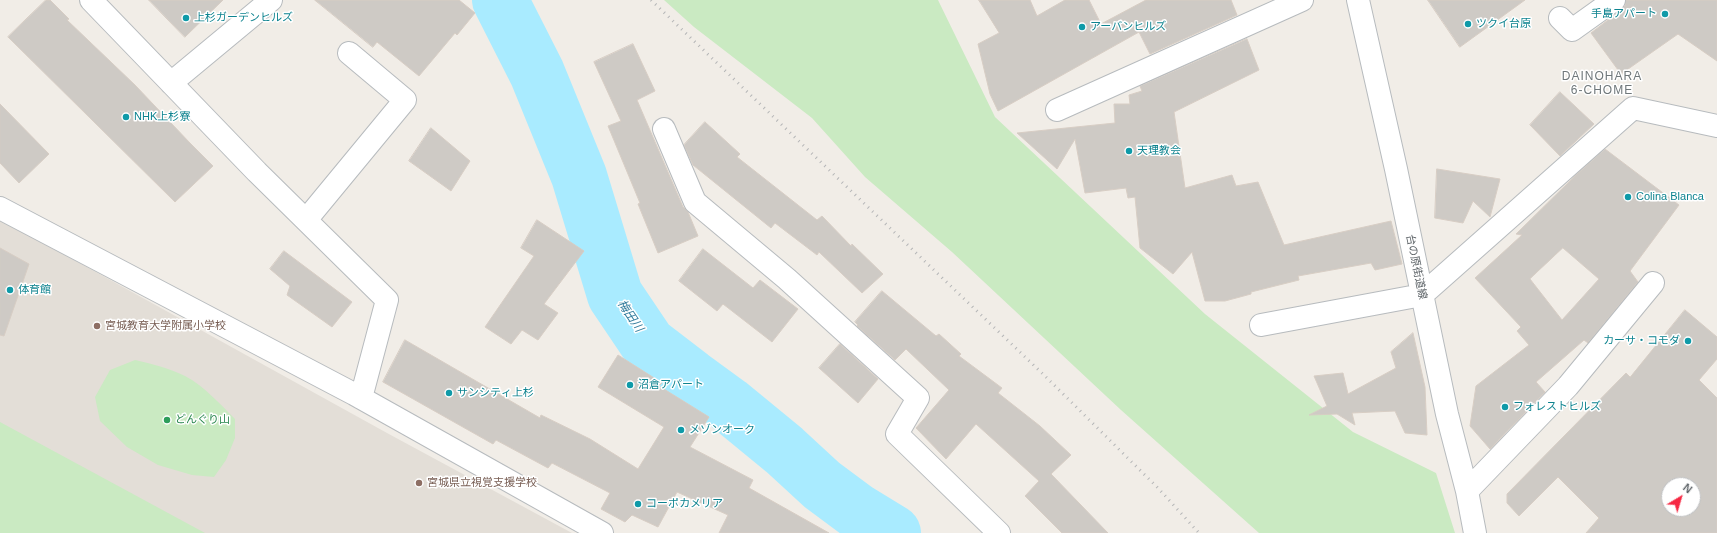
<!DOCTYPE html>
<html>
<head>
<meta charset="utf-8">
<style>
	body { margin:0 }
	#map { position:relative; width:1717px; height:533px; overflow:hidden; background:#f1ede7; font-family:Arial,sans-serif }
	canvas { display:block }
	.north { position:absolute; left:1661px; top:477px; width:40px; height:40px; box-sizing:border-box; background:#fff; border:1px solid #bfc1c3; border-radius:50%; rotate:38deg; font-size:11px; font-weight:700; line-height:16px; text-align:center; color:#5e6468 }
	.north::after { content:''; display:block; margin:auto; width:14px; height:18px; background:#f62843; clip-path:polygon(50% 0,100% 100%,50% 72%,0 100%) }
</style>
</head>
<body>
<div id="map">
<canvas width="1717" height="533"></canvas>
<div class="north">N</div>
</div>
<script>
const context = document.querySelector('canvas').getContext('2d');
context.lineJoin = 'round';
function fillPath(path, color) {
  context.fillStyle = color;
  context.fill(path, 'evenodd');
}
function strokePath(path, color, width, dash) {
  context.strokeStyle = color;
  context.lineWidth = width;
  context.lineCap = dash ? 'butt' : 'round';
  context.setLineDash(dash || []);
  context.stroke(path);
}
function write(font, color, halo, rows, align = 'center') {
  context.font = font + ' Arial,"Noto Sans JP",sans-serif';
  context.lineWidth = 3;
  context.setLineDash([]);
  context.textBaseline = 'middle';
  context.strokeStyle = halo;
  context.fillStyle = color;
  for (const [text, x, y, turn = 0] of rows) {
    context.save();
    context.translate(x, y);
    context.rotate((+turn || 0) * Math.PI / 180);
    context.textAlign = isNaN(turn) ? turn : align;
    if (halo) context.strokeText(text, 0, 0);
    context.fillText(text, 0, 0);
    context.restore();
  }
}
fillPath(new Path2D(`
	M 0,219 L 387,433 L 572,533 L 0,533 Z`), '#e3ded7');
fillPath(new Path2D(`
	M 664,0 L 938,0 L 995,117 L 1205,314 L 1353,432 L 1436,473 L 1455,533 L 1259,533 L 1121,410 L 952,252 L 865,177 L 812,118 L 694,27 Z
	M 135,360 C 152,364 169,368 185,376 C 204,386 220,404 235,419 L 235,438 L 226,460 L 214,477 L 192,475 L 158,465 L 127,447 L 100,421 L 95,397 L 110,370 Z
	M 0,422 L 205,533 L 0,533 Z`), '#caeac2');
strokePath(new Path2D(`
	M 500,0 L 537,73 L 579,176 L 615,295 L 648,344 L 691,377 L 728,404 L 784,450 L 822,485 L 857,511 L 893,533`), '#a9ebff', 56);
const building = new Path2D(`
	M 46,0 L 50,0 L 69,19 L 67,20 L 135,85 L 190,143 L 213,166 L 175,202 L 8,37 Z
	M 149,0 L 223,0 L 185,37 Z
	M 315,0 L 459,0 L 475,13 L 457,35 L 455,33 L 419,76 L 377,42 L 373,47 Z
	M 979,0 L 1030,0 L 1037,16 L 1065,0 L 1089,0 L 1101,24 L 1146,0 L 1231,0 L 1237,15 L 1150,54 L 1139,32 L 998,111 L 990,94 L 978,44 L 999,33 Z
	M 1428,0 L 1525,0 L 1460,47 Z
	M 1626,0 L 1717,0 L 1717,61 L 1678,34 L 1621,74 L 1591,33 L 1621,10 L 1625,6 Z
	M 1247,39 L 1259,70 L 1174,112 L 1185,188 L 1232,175 L 1236,186 L 1258,182 L 1284,245 L 1391,221 L 1402,264 L 1375,270 L 1371,263 L 1298,276 L 1299,280 L 1251,292 L 1251,294 L 1225,301 L 1205,301 L 1192,252 L 1173,274 L 1140,248 L 1135,197 L 1128,198 L 1126,188 L 1085,193 L 1075,139 L 1057,169 L 1017,133 L 1115,123 L 1114,104 L 1130,104 L 1129,95 L 1142,91 L 1140,86 Z
	M 633,44 L 655,91 L 637,100 L 683,207 L 688,212 L 698,236 L 658,253 L 638,204 L 640,203 L 608,126 L 621,121 L 594,62 Z
	M 1560,92 L 1594,124 L 1560,156 L 1530,125 Z
	M 0,104 L 49,154 L 19,183 L 0,163 Z
	M 705,122 L 740,154 L 737,157 L 817,220 L 822,216 L 851,246 L 852,244 L 883,274 L 862,293 L 819,252 L 817,255 L 775,223 L 771,228 L 693,165 L 684,145 Z
	M 431,128 L 470,161 L 451,191 L 409,161 Z
	M 1605,149 L 1679,205 L 1630,271 L 1638,282 L 1588,343 L 1584,340 L 1536,382 L 1545,392 L 1490,449 L 1470,426 L 1476,386 L 1529,345 L 1517,331 L 1521,327 L 1475,278 L 1522,235 L 1516,234 L 1577,174 ZM 1563,248 L 1599,279 L 1562,320 L 1530,279 Z
	M 1437,169 L 1500,179 L 1490,217 L 1473,201 L 1463,223 L 1435,218 Z
	M 537,220 L 584,251 L 544,304 L 558,313 L 538,340 L 522,330 L 511,344 L 485,327 L 534,256 L 521,248 Z
	M 0,248 L 29,264 L 4,336 L 0,335 Z
	M 703,249 L 753,288 L 760,280 L 798,309 L 772,342 L 723,304 L 717,311 L 679,281 Z
	M 284,251 L 352,302 L 332,327 L 287,295 L 290,286 L 270,269 Z
	M 882,291 L 936,336 L 939,334 L 961,354 L 959,356 L 1002,388 L 998,393 L 1040,426 L 1071,455 L 1051,474 L 1108,533 L 1062,533 L 1025,496 L 1039,481 L 976,424 L 946,459 L 916,428 L 949,390 L 906,349 L 895,360 L 857,326 L 858,325 L 855,322 Z
	M 1685,310 L 1717,337 L 1717,359 L 1699,380 L 1717,398 L 1717,533 L 1586,533 L 1599,518 L 1558,477 L 1519,516 L 1507,503 L 1507,494 L 1626,373 L 1630,377 ZM 1669,485 L 1693,485 L 1693,509 L 1669,509 Z
	M 1413,333 L 1425,387 L 1427,435 L 1405,433 L 1395,411 L 1352,413 L 1355,425 L 1337,414 L 1309,415 L 1327,406 L 1314,376 L 1343,373 L 1348,394 L 1396,368 L 1391,352 Z
	M 405,340 L 540,418 L 541,415 L 590,439 L 638,469 L 664,427 L 598,387 L 618,355 L 662,383 L 659,386 L 709,417 L 690,447 L 753,480 L 749,488 L 829,533 L 719,533 L 728,515 L 677,492 L 658,527 L 632,515 L 625,522 L 601,509 L 610,493 L 552,463 L 548,468 L 496,440 L 493,444 L 383,382 Z
	M 840,344 L 878,379 L 858,403 L 819,368 Z`);
fillPath(building, '#cecac5');
strokePath(building, '#d7cdc4', 1);
const minor = new Path2D(`
	M 91,0 L 257,172 L 387,300 L 361,398
	M 1358,0 L 1396,169 L 1447,414 L 1467,491 L 1475,533
	M 1560,18 L 1572,30 L 1614,0
	M 171,83 L 271,0
	M 1057,110 L 1302,0
	M 664,129 L 695,202 L 787,279 L 918,398 L 897,434 L 999,533
	M 0,208 L 354,394 L 602,533
	M 306,220 L 405,100 L 349,53
	M 1261,325 L 1422,295 L 1633,108 L 1717,126
	M 1467,491 L 1568,386 L 1653,283`);
strokePath(minor, '#b7bbbe', 24);
strokePath(minor, '#fff', 22);
strokePath(new Path2D(`
	M 651,0 L 1045,376 L 1158,488 L 1199,533`), '#b5b6b7', 3, [1, 5]);
for (const [x, y, r, color] of [
	[1665,14,4,"#0f9aa8"],
	[186,18,4,"#0f9aa8"],
	[1468,24,4,"#0f9aa8"],
	[1082,27,4,"#0f9aa8"],
	[126,117,4,"#0f9aa8"],
	[1129,151,4,"#0f9aa8"],
	[1628,197,4,"#0f9aa8"],
	[10,290,4,"#0f9aa8"],
	[97,326,4,"#8d6e63"],
	[1688,341,4,"#0f9aa8"],
	[630,385,4,"#0f9aa8"],
	[449,393,4,"#0f9aa8"],
	[1505,407,4,"#0f9aa8"],
	[167,420,4,"#2e9e5b"],
	[681,430,4,"#0f9aa8"],
	[419,483,4,"#8d6e63"],
	[638,504,4,"#0f9aa8"]
]) {
  const dot = new Path2D();
  dot.arc(x, y, r, 0, 2 * Math.PI);
  context.fillStyle = color;
  context.fill(dot);
  strokePath(dot, '#fff', 1.5);
}
write('11px', '#0d838f', '#fff', [
	["手島アパート",1657,14,"right"],
	["上杉ガーデンヒルズ",194,18],
	["ツクイ台原",1476,24],
	["アーバンヒルズ",1090,27],
	["NHK上杉寮",134,117],
	["天理教会",1137,151],
	["Colina Blanca",1636,197],
	["体育館",18,290],
	["カーサ・コモダ",1680,341,"right"],
	["沼倉アパート",638,385],
	["サンシティ上杉",457,393],
	["フォレストヒルズ",1513,407],
	["メゾンオーク",689,430],
	["コーポカメリア",646,504]
], 'left');
write('11px', '#5e6468', '#fff', [
	["台の原街道線",1416,267,78]
]);
write('11px', '#785e54', '#fff', [
	["宮城教育大学附属小学校",105,326],
	["宮城県立視覚支援学校",427,483]
], 'left');
write('11px', '#27864d', '#fff', [
	["どんぐり山",175,420]
], 'left');
context.letterSpacing = '1px';
write('12px', '#6f777a', '#fff', [
	["DAINOHARA",1602,77],
	["6-CHOME",1602,91]
]);
context.letterSpacing = '0px';
write('italic 12px', '#357e9e', '#fff', [
	["梅田川",630,316,56]
]);
</script>
</body>
</html>
